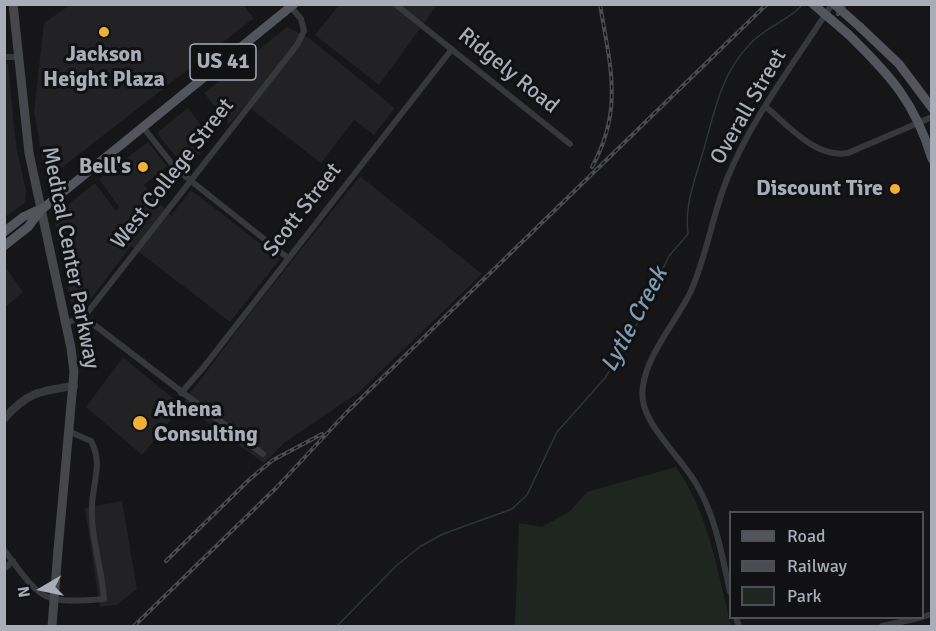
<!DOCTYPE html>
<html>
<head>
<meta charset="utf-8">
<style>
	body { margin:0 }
	#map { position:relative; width:936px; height:631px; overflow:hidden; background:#161618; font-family:Signika,sans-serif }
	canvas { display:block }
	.frame { position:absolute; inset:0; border:6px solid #a8adb8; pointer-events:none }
	.legend { position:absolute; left:729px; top:511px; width:195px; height:108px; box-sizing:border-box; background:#111113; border:2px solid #4d4f55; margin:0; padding:8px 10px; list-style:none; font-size:18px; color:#a8adb8 }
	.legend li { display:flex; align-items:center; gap:12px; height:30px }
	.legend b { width:30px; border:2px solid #4d4f55 }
	.north { position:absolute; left:12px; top:559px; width:60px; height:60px; -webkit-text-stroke:4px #111113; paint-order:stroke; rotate:261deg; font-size:16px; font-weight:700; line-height:24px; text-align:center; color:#a8adb8 }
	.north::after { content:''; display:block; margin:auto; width:21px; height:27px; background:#a8adb8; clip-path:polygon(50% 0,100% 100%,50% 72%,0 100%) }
</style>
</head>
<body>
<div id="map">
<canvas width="936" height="631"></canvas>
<div class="frame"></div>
<ul class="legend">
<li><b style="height:8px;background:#53555c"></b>Road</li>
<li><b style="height:8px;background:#4a4c52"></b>Railway</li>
<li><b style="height:16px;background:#1e261f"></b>Park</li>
</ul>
<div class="north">N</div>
</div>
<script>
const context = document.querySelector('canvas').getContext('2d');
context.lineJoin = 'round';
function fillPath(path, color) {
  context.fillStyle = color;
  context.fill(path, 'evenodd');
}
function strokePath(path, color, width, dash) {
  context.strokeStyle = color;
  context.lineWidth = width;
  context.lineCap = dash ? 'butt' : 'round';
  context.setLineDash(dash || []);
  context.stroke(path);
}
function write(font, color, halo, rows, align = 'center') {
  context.font = font + ' Signika,sans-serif';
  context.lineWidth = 6;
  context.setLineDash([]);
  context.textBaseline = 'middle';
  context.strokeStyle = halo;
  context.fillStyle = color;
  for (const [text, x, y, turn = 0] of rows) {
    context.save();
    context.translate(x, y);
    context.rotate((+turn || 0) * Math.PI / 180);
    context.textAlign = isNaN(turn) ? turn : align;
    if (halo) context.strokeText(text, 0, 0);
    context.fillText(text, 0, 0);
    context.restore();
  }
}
fillPath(new Path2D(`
	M 70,5 L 243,5 L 254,18 L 46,180 L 34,112 L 44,23 Z
	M 339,5 L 437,5 L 379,85 L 315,35 Z
	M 287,27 L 309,38 L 395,108 L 374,135 L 354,120 L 321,163 L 246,105 L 229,124 L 204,93 Z
	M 5,64 L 8,64 L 16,145 L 26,191 L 25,203 L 5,217 Z
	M 188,108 L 211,138 L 198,155 L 175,156 L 157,133 Z
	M 148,142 L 167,166 L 144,185 L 171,216 L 191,190 L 280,259 L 230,322 L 131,246 L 83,309 L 75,311 L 72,308 L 54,219 L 55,215 L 95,183 L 116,211 L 119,207 L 99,179 Z
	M 360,176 L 482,274 L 359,392 L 284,443 L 264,463 L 182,404 L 252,311 Z
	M 4,265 L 23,292 L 5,307 L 4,307 Z
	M 123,357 L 182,406 L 142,455 L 86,407 Z
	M 122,501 L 137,589 L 116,605 L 100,607 L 85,508 Z`), '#222225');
fillPath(new Path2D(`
	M 676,467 C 710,516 717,570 731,626 L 513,626 L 515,624 L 519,523 L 542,527 L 570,511 L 587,492 Z`), '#1e261f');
strokePath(new Path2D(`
	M 337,626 L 397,565 L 421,546 L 443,534 L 512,509 L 527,495 L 557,432 L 605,378 L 632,334 L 669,256 L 688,234 C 684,202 697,175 705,145 C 715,109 722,73 749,45 C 766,26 789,21 803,4`), '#2c353c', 1.5);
strokePath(new Path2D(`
	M 395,4 L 570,144
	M 4,57 L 17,57
	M 766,107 C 789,126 816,159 848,153 L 932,117
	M 143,127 L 176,169 L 288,258
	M 84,317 L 263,454
	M 66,323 L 84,317 L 297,45 L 304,31 L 301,19 L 291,7
	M 181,393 L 203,368 L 452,49
	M 4,550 C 42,600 40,604 104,599 C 102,568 90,536 92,505 C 93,482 103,463 91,441 L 70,432
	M 4,569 L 13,561
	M 730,592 C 722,556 716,518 697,485 C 683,460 647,428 643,401 C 637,365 676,323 691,291 C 707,255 712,216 727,179 C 752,117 796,61 832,4
	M 922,617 L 932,614
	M 736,618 L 739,626
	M 882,626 L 919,618`), '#37383d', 6);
strokePath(new Path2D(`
	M 4,419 C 27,392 40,391 74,386`), '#37383d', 8);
strokePath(new Path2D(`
	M 13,4 L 29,153 L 71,348 L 74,372 L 58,550`), '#45474d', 9);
strokePath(new Path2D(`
	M 860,27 L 899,64 L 932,108
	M 848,34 C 890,75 915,102 932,159
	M 4,232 L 23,217 L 38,210
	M 4,246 L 28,227 L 41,210 L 294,4`), '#53555c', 9);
const rail = new Path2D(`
	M 838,14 L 845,4
	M 592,167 C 624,109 610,66 600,4
	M 166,561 L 251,478 L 273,460 L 322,434
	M 134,626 L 276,488 L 347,412 L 767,4`);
strokePath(rail, '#4a4c52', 4);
strokePath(rail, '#111113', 1.5, [4.5]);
strokePath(new Path2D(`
	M 52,626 L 58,550`), '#45474d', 9);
strokePath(new Path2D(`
	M 813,4 L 848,34
	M 834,4 L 860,27`), '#53555c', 9);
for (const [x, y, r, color] of [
	[104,32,6,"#f2b134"],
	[143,167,6,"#f2b134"],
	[895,189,6,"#f2b134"],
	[140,423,8,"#f2b134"]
]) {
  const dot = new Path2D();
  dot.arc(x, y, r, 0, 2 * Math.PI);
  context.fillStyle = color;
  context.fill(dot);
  strokePath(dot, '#111113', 2);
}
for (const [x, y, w] of [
	[223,62,66]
]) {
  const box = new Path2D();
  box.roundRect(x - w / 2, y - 18, w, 36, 4.5);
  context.fillStyle = '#111113';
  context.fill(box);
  strokePath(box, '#a8adb8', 1.5);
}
write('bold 21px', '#a8adb8', null, [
	["US 41",223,62]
]);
write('bold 22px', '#a8adb8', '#111113', [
	["Jackson",104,55,"center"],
	["Height Plaza",104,80,"center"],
	["Bell's",131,167],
	["Discount Tire",883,189],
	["Athena",154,410,"left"],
	["Consulting",154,435,"left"]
], 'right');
write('22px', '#a8adb8', '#111113', [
	["Ridgely Road",508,71,39],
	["Overall Street",749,107,-60],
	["West College Street",173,174,-52],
	["Scott Street",303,210,-52],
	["Medical Center Parkway",70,258,79]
]);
write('italic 24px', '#7f9bb3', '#111113', [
	["Lytle Creek",635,320,-62]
]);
</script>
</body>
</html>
